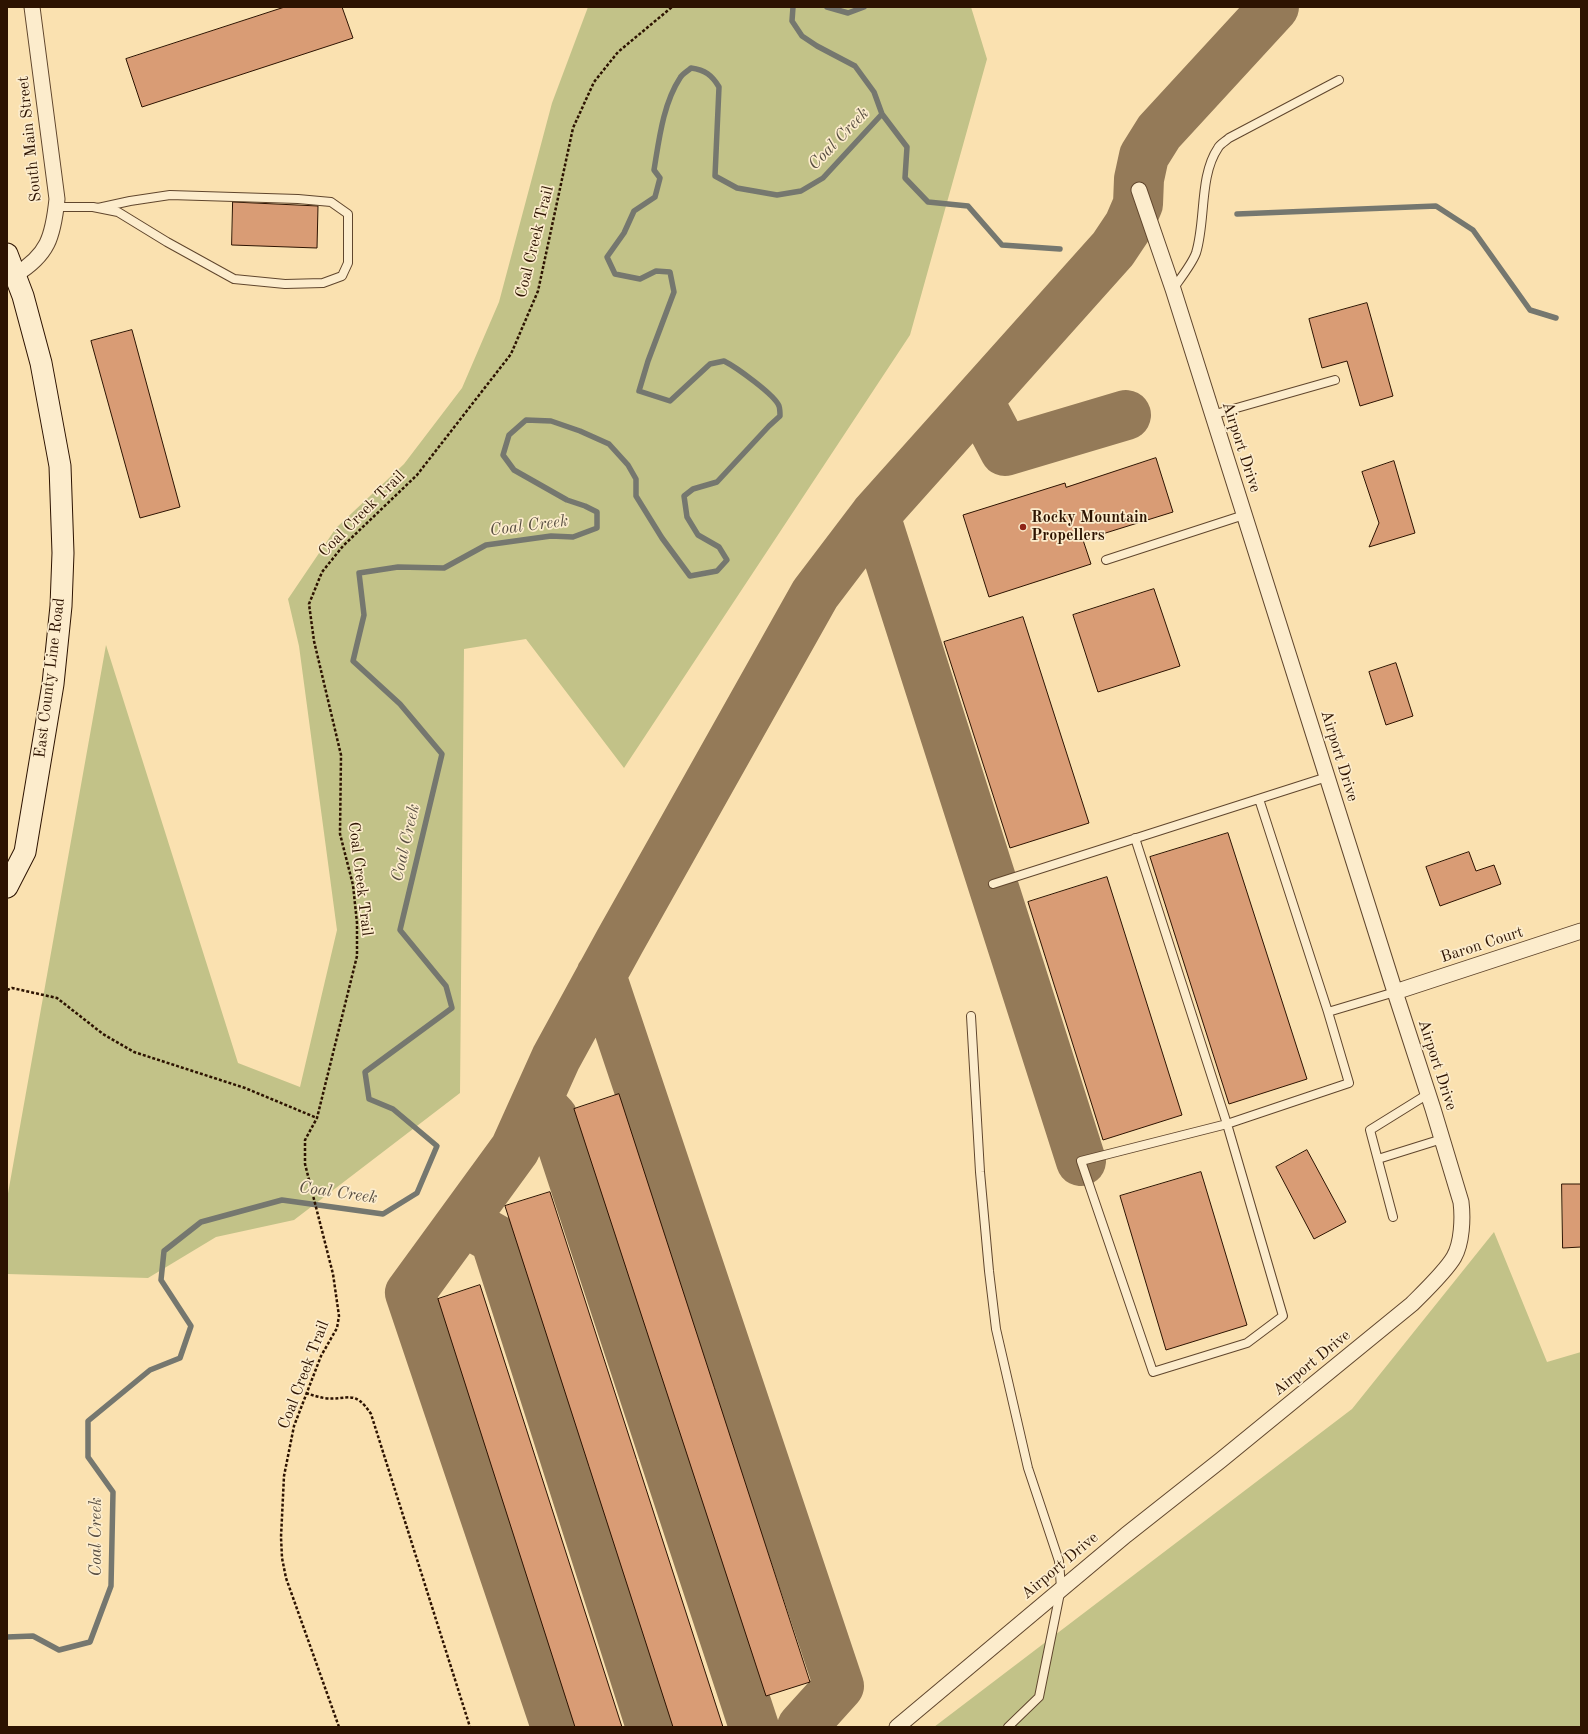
<!DOCTYPE html>
<html>
<head>
<meta charset="utf-8">
<style>
	body { margin:0 }
	#map { position:relative; width:1588px; height:1734px; overflow:hidden; background:#fae1b0; font-family:"Old Standard TT",serif }
	canvas { display:block }
	.frame { position:absolute; inset:0; border:8px solid #2d1301; pointer-events:none }
</style>
</head>
<body>
<div id="map">
<canvas width="1588" height="1734"></canvas>
<div class="frame"></div>
</div>
<script>
const context = document.querySelector('canvas').getContext('2d');
context.lineJoin = 'round';
function fillPath(path, color) {
  context.fillStyle = color;
  context.fill(path, 'evenodd');
}
function strokePath(path, color, width, dash) {
  context.strokeStyle = color;
  context.lineWidth = width;
  context.lineCap = dash ? 'butt' : 'round';
  context.setLineDash(dash || []);
  context.stroke(path);
}
function write(font, color, halo, rows, align = 'center') {
  context.font = font + ' "Old Standard TT",serif';
  context.lineWidth = 3.5;
  context.setLineDash([]);
  context.textBaseline = 'middle';
  context.strokeStyle = halo;
  context.fillStyle = color;
  for (const [text, x, y, turn = 0] of rows) {
    context.save();
    context.translate(x, y);
    context.rotate((+turn || 0) * Math.PI / 180);
    context.textAlign = isNaN(turn) ? turn : align;
    if (halo) context.strokeText(text, 0, 0);
    context.fillText(text, 0, 0);
    context.restore();
  }
}
fillPath(new Path2D(`
	M 588,7 L 971,7 L 987,59 L 910,335 L 624,768 L 526,639 L 464,649 L 460,1093 L 294,1220 L 216,1237 L 148,1278 L 7,1274 L 7,1199 L 106,645 L 238,1063 L 300,1087 L 337,930 L 299,646 L 288,599 L 336,528 L 404,464 L 462,388 L 499,302 L 552,103 Z
	M 1494,1232 L 1547,1362 L 1581,1352 L 1581,1727 L 934,1727 L 1352,1409 Z`), '#c2c288');
strokePath(new Path2D(`
	M 827,7 L 848,13 L 864,7
	M 882,114 L 907,147 L 905,178 L 928,202 L 968,206 L 1002,245 L 1060,249
	M 1237,214 L 1436,206 L 1473,230 L 1530,310 L 1556,318
	M 7,1637 L 33,1636 L 59,1650 L 90,1642 L 111,1586 L 113,1492 L 88,1457 L 88,1421 L 150,1370 L 180,1358 L 191,1326 L 161,1280 L 164,1251 L 201,1222 L 282,1200 L 383,1214 L 417,1193 L 437,1146 L 393,1109 L 369,1099 L 365,1072 L 452,1008 L 446,986 L 400,930 L 442,754 L 400,704 L 353,661 L 364,615 L 359,573 L 398,567 L 444,568 L 486,545 L 551,536 L 573,537 L 597,528 L 597,512 L 585,506 L 567,500 L 514,470 L 503,455 L 509,435 L 526,420 L 551,421 L 580,431 L 609,444 L 628,465 L 636,479 L 636,496 L 662,538 L 690,576 L 717,571 L 727,560 L 719,547 L 698,535 L 687,517 L 684,496 L 693,489 L 717,482 L 769,426 L 780,416 C 780,413 780,409 779,406 C 775,395 736,367 724,361 L 710,364 L 670,401 L 639,391 L 648,361 L 674,292 L 670,272 L 656,271 L 640,279 L 615,274 L 607,257 L 624,233 L 634,211 L 655,197 L 660,178 L 654,170 C 659,140 663,104 680,78 C 682,74 688,71 691,68 C 705,70 712,75 719,87 L 715,176 L 737,188 L 777,195 L 801,191 L 823,178 L 882,114 L 874,92 L 855,66 L 817,46 L 802,36 L 792,21 L 793,7`), '#75776f', 5.5);
strokePath(new Path2D(`
	M 978,400 L 1005,451 L 1126,415
	M 875,515 L 1081,1161
	M 601,975 L 839,1686 L 802,1727
	M 537,1101 L 553,1118 L 754,1727
	M 463,1221 L 495,1239 L 651,1727
	M 556,1727 L 410,1293 L 515,1149 L 556,1058 L 620,941 L 815,594 L 875,515 L 1113,249 L 1129,225 L 1138,204 L 1139,179 L 1144,156 L 1159,132 L 1274,7`), '#947a58', 50);
const building = new Path2D(`
	M 285,7 L 342,7 L 353,38 L 142,107 L 126,59 Z
	M 233,202 L 318,206 L 317,248 L 232,245 Z
	M 1367,303 L 1393,396 L 1360,406 L 1347,361 L 1322,368 L 1309,319 Z
	M 132,330 L 180,507 L 140,518 L 91,341 Z
	M 1156,458 L 1173,512 L 1083,540 L 1091,564 L 989,597 L 963,515 L 1065,483 L 1066,487 Z
	M 1394,461 L 1415,533 L 1369,547 L 1379,523 L 1362,472 Z
	M 1154,589 L 1180,666 L 1098,692 L 1073,615 Z
	M 1023,617 L 1089,823 L 1010,848 L 944,642 Z
	M 1396,663 L 1413,716 L 1386,725 L 1369,672 Z
	M 1228,833 L 1307,1079 L 1229,1104 L 1150,857 Z
	M 1469,852 L 1476,871 L 1494,865 L 1501,884 L 1440,906 L 1426,867 Z
	M 1107,877 L 1182,1115 L 1103,1140 L 1028,902 Z
	M 619,1094 L 810,1682 L 766,1696 L 574,1109 Z
	M 1307,1150 L 1346,1222 L 1314,1239 L 1276,1167 Z
	M 1201,1172 L 1247,1325 L 1166,1350 L 1120,1196 Z
	M 1562,1184 L 1581,1184 L 1581,1247 L 1563,1248 Z
	M 550,1192 L 723,1727 L 673,1727 L 505,1206 Z
	M 480,1285 L 622,1727 L 575,1727 L 438,1299 Z`);
fillPath(building, '#d99c75');
strokePath(building, '#2d1301', 1);
const service = new Path2D(`
	M 56,207 L 93,207 L 118,212 L 167,242 L 234,279 L 285,284 L 323,283 L 342,276 L 348,263 L 348,214 L 331,202 L 298,199 L 170,195 L 130,201 L 98,208
	M 1173,289 C 1180,279 1192,264 1196,253 C 1206,221 1199,176 1218,148 C 1220,144 1226,141 1229,138 L 1339,80
	M 1212,415 L 1335,380
	M 1106,560 L 1244,515
	M 1259,799 L 1328,1012
	M 1135,838 L 1227,1124 L 1081,1161 L 1153,1372 L 1247,1343 L 1283,1316 L 1227,1124 L 1349,1083 L 1328,1012 L 1395,992
	M 993,884 L 1327,777
	M 971,1016 L 980,1172 L 989,1271 L 996,1329 L 1028,1468 L 1059,1561 L 1061,1588 L 1039,1697 L 1008,1727
	M 1378,1159 L 1442,1139
	M 1393,1217 L 1370,1130 L 1428,1094`);
const minor = new Path2D(`
	M 15,275 C 48,255 53,237 57,199 L 32,7
	M 1395,992 L 1581,931
	M 897,1727 L 1126,1535 L 1221,1460 L 1412,1304 C 1424,1292 1446,1271 1454,1257 C 1462,1243 1463,1218 1461,1202 L 1433,1109 L 1395,992 L 1173,289 L 1139,190`);
const secondary = new Path2D(`
	M 7,254 L 23,296 L 41,363 L 60,466 L 63,553 L 61,606 L 53,684 L 25,852 L 7,887`);
strokePath(service, '#60462d', 10);
strokePath(minor, '#60462d', 17);
strokePath(secondary, '#2d1301', 23);
strokePath(new Path2D(`
	M 7,990 L 12,988 L 57,998 L 103,1034 L 134,1052 L 245,1088 L 317,1118
	M 306,1393 C 312,1395 318,1397 324,1398 C 348,1401 354,1388 371,1414 L 470,1727
	M 339,1727 L 286,1578 L 282,1558 L 281,1537 L 284,1476 L 294,1426 L 321,1356 L 337,1328 L 339,1316 L 333,1274 L 305,1164 L 305,1140 L 317,1118 L 357,956 L 357,923 L 353,885 L 340,834 L 341,755 L 314,641 L 309,604 L 322,572 L 343,546 L 417,475 L 511,354 L 538,291 L 573,128 L 594,82 L 618,52 L 672,7`), '#2d1301', 2.5, [3, 2]);
strokePath(service, '#fceccc', 8);
strokePath(minor, '#fceccc', 15);
strokePath(secondary, '#fceccc', 21);
for (const [x, y, r, color] of [
	[1023,527,4,"#8f2418"]
]) {
  const dot = new Path2D();
  dot.arc(x, y, r, 0, 2 * Math.PI);
  context.fillStyle = color;
  context.fill(dot);
  strokePath(dot, '#fceccc', 1.5);
}
write('16px', '#2d1301', '#fceccc', [
	["South Main Street",30,139,-96],
	["Coal Creek Trail",535,242,-76],
	["Airport Drive",1241,447,72],
	["Coal Creek Trail",362,514,-45],
	["East County Line Road",50,678,-83],
	["Airport Drive",1339,756,73],
	["Coal Creek Trail",360,879,83],
	["Baron Court",1482,945,-18],
	["Airport Drive",1437,1065,72],
	["Airport Drive",1312,1363,-39],
	["Coal Creek Trail",304,1375,-69],
	["Airport Drive",1060,1566,-40]
]);
write('bold 16px', '#2d1301', '#fceccc', [
	["Rocky Mountain",1031,518],
	["Propellers",1031,536]
], 'left');
write('italic 17px', '#574d41', '#fceccc', [
	["Coal Creek",839,139,-46],
	["Coal Creek",529,526,-7],
	["Coal Creek",406,843,-77],
	["Coal Creek",338,1193,8],
	["Coal Creek",97,1537,-90]
]);
</script>
</body>
</html>
